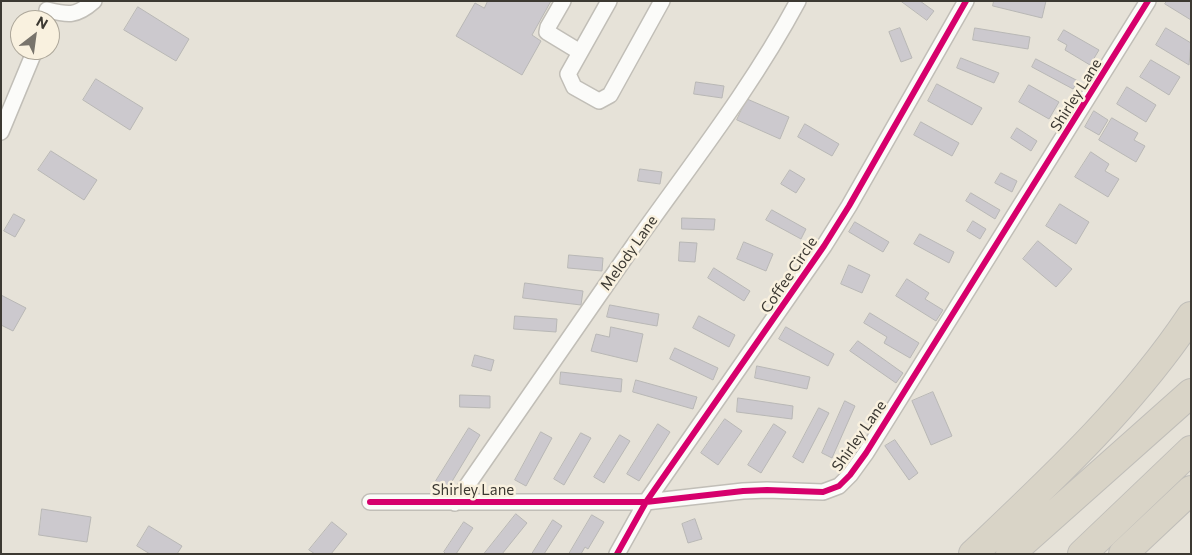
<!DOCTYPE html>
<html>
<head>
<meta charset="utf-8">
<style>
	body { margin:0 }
	#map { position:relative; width:1192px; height:555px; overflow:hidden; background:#e6e2d8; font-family:Commissioner,sans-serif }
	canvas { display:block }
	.frame { position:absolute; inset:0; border:2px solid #3c3932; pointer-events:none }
	.north { position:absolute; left:10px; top:10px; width:50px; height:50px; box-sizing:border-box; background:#f9f1df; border:1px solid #ada79a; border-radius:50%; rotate:30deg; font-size:14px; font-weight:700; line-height:20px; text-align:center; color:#3c3932 }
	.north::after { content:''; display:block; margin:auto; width:18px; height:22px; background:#78746c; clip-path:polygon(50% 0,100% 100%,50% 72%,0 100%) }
</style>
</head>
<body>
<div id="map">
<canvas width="1192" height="555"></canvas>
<div class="frame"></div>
<div class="north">N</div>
</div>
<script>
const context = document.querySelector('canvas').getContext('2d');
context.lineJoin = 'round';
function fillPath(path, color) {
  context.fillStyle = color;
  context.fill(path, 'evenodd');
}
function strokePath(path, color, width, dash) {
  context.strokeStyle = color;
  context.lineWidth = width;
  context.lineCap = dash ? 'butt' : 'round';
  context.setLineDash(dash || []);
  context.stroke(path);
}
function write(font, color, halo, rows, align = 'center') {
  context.font = font + ' Commissioner,sans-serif';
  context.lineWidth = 5;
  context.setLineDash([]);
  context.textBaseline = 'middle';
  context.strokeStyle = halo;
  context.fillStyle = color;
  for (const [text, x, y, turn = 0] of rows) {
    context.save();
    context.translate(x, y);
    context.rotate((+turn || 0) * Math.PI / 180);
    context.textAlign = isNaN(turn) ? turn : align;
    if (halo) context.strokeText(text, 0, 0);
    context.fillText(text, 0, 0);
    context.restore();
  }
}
const building = new Path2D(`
	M 488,1 L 551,1 L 532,35 L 541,41 L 522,75 L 456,36 L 475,3 L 484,8 Z
	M 901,1 L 920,1 L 934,11 L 927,20 Z
	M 994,1 L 1046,1 L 1042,18 L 993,6 Z
	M 1167,1 L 1191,1 L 1191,20 L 1165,4 Z
	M 138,7 L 189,39 L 176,61 L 124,30 Z
	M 900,28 L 912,58 L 901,62 L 889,32 Z
	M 975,28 L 1030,37 L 1028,49 L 973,40 Z
	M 1166,28 L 1191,43 L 1189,65 L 1156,45 Z
	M 1064,30 L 1099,50 L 1090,65 L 1065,50 L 1067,45 L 1058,40 Z
	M 961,58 L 999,73 L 994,83 L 957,68 Z
	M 1036,59 L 1078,81 L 1073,89 L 1032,67 Z
	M 1151,60 L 1180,77 L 1169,95 L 1140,77 Z
	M 96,79 L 143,108 L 130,130 L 83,100 Z
	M 696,82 L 724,86 L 722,98 L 694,94 Z
	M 937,84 L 982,108 L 972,125 L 928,101 Z
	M 1029,85 L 1059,102 L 1049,119 L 1019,102 Z
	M 1127,87 L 1156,105 L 1146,122 L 1117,104 Z
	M 747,99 L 789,117 L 780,139 L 737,120 Z
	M 1094,111 L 1108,120 L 1099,135 L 1085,127 Z
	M 1112,118 L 1138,133 L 1134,140 L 1145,146 L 1136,162 L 1099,140 Z
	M 921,122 L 959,143 L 952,156 L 914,135 Z
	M 805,124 L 839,144 L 832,156 L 798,137 Z
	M 1017,128 L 1037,141 L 1031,151 L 1011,138 Z
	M 51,151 L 97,180 L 84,200 L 38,170 Z
	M 1091,152 L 1109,164 L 1105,171 L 1119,179 L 1108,197 L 1075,177 Z
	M 640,169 L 662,172 L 660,184 L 638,181 Z
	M 790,170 L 805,179 L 796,193 L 781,184 Z
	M 1001,173 L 1017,181 L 1012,192 L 995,183 Z
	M 971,193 L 1000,210 L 995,219 L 966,201 Z
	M 1060,204 L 1089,222 L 1076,244 L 1046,226 Z
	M 772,210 L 806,229 L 801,239 L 766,220 Z
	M 14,214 L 25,220 L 15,237 L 4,231 Z
	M 682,218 L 715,219 L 714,230 L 682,229 Z
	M 973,221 L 986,229 L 980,239 L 967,231 Z
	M 855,222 L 889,242 L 883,252 L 849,232 Z
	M 920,234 L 954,252 L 949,263 L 914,244 Z
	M 1038,241 L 1072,269 L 1056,287 L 1023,259 Z
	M 680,242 L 697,243 L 695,262 L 679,261 Z
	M 744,242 L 773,254 L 766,271 L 737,259 Z
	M 569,255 L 603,258 L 602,271 L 568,268 Z
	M 849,265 L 870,275 L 862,293 L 841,284 Z
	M 714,268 L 750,291 L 744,301 L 708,278 Z
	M 907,279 L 929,293 L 925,299 L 943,310 L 936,321 L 896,296 Z
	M 525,283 L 583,291 L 581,305 L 523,298 Z
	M 1,295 L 26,308 L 13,331 L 1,325 Z
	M 610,305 L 659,314 L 657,326 L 607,317 Z
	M 870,313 L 919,343 L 910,358 L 884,343 L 887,337 L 864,323 Z
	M 515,316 L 557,319 L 556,332 L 514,329 Z
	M 699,316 L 735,335 L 729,347 L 693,328 Z
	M 611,327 L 643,334 L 637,362 L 591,351 L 596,334 L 609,337 Z
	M 786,327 L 834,354 L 828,366 L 779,339 Z
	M 858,341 L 903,373 L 896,383 L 850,351 Z
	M 675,348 L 718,368 L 713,380 L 670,359 Z
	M 475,355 L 494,360 L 491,371 L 472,366 Z
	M 757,366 L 810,377 L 807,389 L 755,378 Z
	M 561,372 L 622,379 L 621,392 L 560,384 Z
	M 636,380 L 697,397 L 693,409 L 633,392 Z
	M 933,392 L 952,436 L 931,445 L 912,401 Z
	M 460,395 L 490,396 L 490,408 L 460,407 Z
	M 738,398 L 793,406 L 792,419 L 737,412 Z
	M 845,401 L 855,406 L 832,458 L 822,453 Z
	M 819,408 L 829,413 L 803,463 L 793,457 Z
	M 725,419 L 742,431 L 718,465 L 701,453 Z
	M 658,424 L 670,432 L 639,481 L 627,474 Z
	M 774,424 L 786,432 L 761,473 L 748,465 Z
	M 469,428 L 480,435 L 448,488 L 436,481 Z
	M 541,432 L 552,438 L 526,486 L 515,480 Z
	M 581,433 L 591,438 L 564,485 L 554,479 Z
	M 620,435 L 630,441 L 604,483 L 594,477 Z
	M 895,440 L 918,473 L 909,480 L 885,446 Z
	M 42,509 L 91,517 L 87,542 L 39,535 Z
	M 516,514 L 527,523 L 502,554 L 484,554 Z
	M 592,515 L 604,522 L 588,549 L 585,547 L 581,554 L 569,554 Z
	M 695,519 L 702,539 L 688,543 L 682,524 Z
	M 553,520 L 562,526 L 544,554 L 532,554 Z
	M 332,522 L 347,534 L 331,554 L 315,554 L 309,550 Z
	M 464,522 L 473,528 L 456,554 L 446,554 L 444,552 Z
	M 149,526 L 182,546 L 177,554 L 150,554 L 137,546 Z`);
fillPath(building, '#ccc9ce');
strokePath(building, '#b8b7b5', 1);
const minor = new Path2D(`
	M 563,1 L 548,27 L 547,32 L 580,52
	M 609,1 L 568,74 L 574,87 L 599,101 L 610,95 L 662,1
	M 47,10 C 68,15 76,17 94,1
	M 1,132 L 35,50
	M 370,502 L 646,502 L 743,491 L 767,490 L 823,492 L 839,486 L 850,475 L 866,453 L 1148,1
	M 455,503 C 516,416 575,329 636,242 C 692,163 752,87 798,1
	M 617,554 L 646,502 L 824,246 L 849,206 L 966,1`);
const motorway = new Path2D(`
	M 973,554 C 1051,480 1131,406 1191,316
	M 1010,554 L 1191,393
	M 1082,554 L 1191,450
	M 1123,554 L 1191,490`);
strokePath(minor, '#c1beb7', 18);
strokePath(motorway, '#c0beb9', 30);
strokePath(minor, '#fbfbf9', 15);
strokePath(motorway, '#d9d4c7', 28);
strokePath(new Path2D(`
	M 370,502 L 646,502 L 743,491 L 767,490 L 823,492 L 839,486 L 850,475 L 866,453 L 1148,1
	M 617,554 L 646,502 L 824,246 L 849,206 L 966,1`), '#d6006c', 6);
write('15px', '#3c3932', '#f9f1df', [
	["Shirley Lane",1076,95,-58],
	["Melody Lane",629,253,-55],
	["Coffee Circle",789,275,-56],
	["Shirley Lane",859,436,-55],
	["Shirley Lane",473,490]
]);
</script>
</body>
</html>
